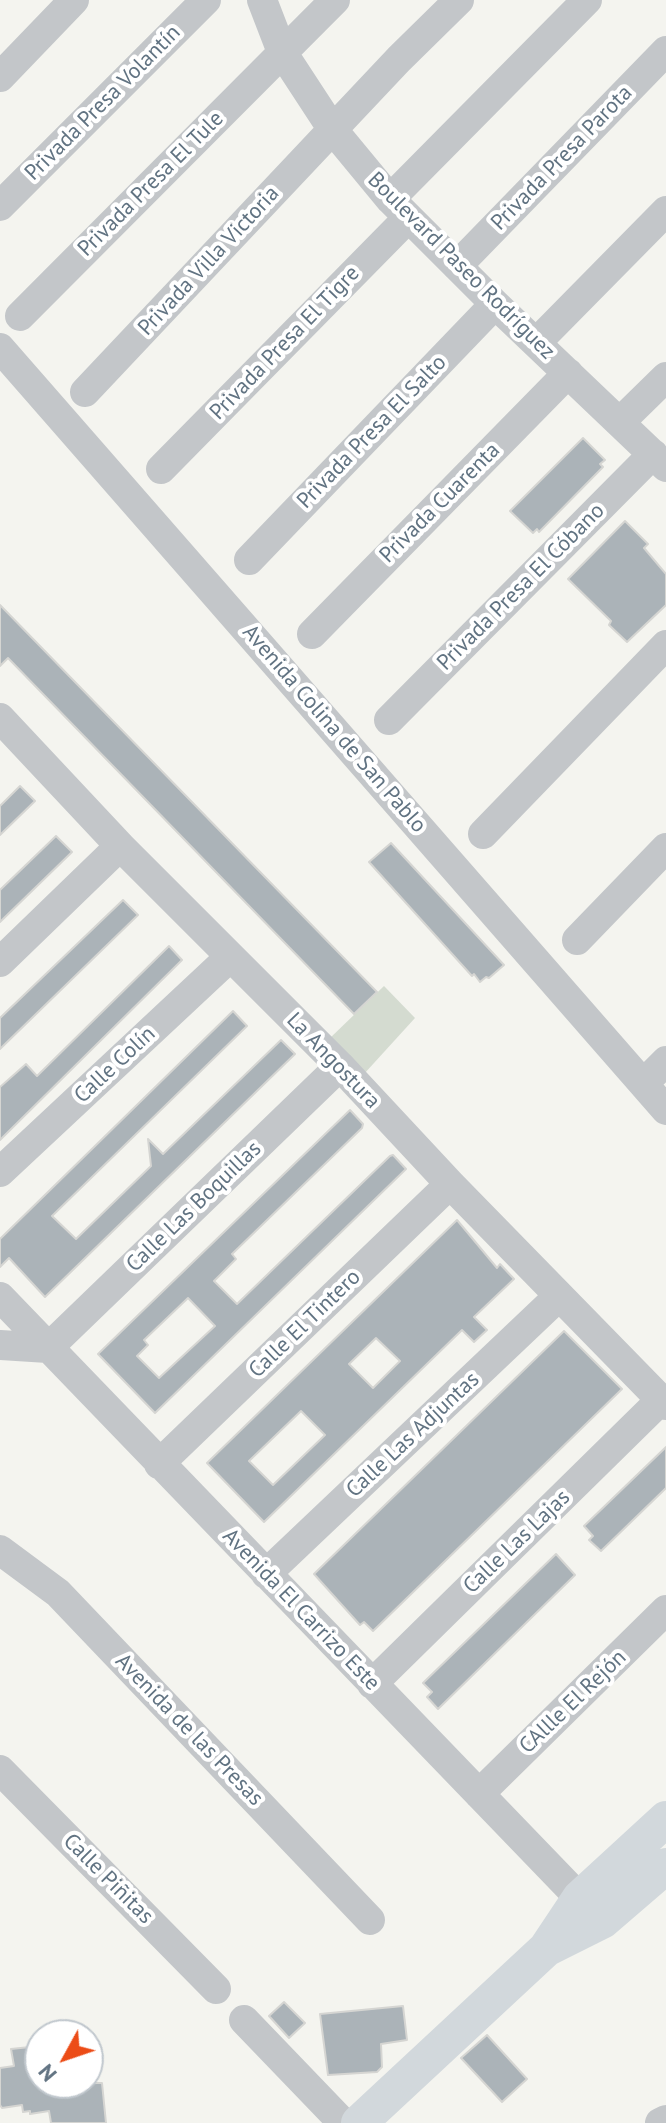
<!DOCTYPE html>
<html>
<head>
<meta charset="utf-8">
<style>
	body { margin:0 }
	#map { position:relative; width:666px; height:2123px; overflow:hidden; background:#f4f4ef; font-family:"PT Sans",sans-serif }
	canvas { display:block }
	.north { position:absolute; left:24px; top:2019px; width:80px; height:80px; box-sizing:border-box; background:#fff; border:2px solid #c0c7cd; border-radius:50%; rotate:230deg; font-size:22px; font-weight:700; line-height:32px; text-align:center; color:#617382 }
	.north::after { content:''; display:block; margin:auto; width:28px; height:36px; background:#ec4c17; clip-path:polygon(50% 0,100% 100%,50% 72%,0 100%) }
</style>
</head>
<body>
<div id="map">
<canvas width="666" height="2123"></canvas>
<div class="north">N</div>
</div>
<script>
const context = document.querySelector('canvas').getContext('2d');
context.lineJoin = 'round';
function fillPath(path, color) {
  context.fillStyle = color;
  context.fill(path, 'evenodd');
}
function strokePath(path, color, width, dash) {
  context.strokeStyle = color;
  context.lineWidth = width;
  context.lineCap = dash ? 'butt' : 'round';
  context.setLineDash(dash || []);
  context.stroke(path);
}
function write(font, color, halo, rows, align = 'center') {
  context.font = font + ' "PT Sans",sans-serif';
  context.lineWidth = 8;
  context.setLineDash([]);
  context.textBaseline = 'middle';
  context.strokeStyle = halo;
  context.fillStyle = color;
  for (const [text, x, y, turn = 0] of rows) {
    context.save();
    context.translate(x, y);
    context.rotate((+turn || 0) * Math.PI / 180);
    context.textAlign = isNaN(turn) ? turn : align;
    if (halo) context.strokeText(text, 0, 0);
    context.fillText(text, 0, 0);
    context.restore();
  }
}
fillPath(new Path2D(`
	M 384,986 L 415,1018 L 364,1074 L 329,1039 Z`), '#d4dbd0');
const building = new Path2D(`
	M 583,438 L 605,460 L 600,464 L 603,467 L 539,532 L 537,529 L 533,533 L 510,511 Z
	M 625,521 L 648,544 L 644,548 L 666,574 L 666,605 L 627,642 L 609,625 L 611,621 L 568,579 Z
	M 0,605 L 377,992 L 354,1014 L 8,658 L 0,666 Z
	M 20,786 L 35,801 L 0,835 L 0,806 Z
	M 56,836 L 72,852 L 0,922 L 0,890 Z
	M 391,843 L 504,965 L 489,978 L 486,977 L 480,982 L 474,974 L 472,976 L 369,862 Z
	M 123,900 L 138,915 L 0,1049 L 0,1018 Z
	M 169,946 L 182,960 L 0,1140 L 0,1087 L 26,1064 L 37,1076 Z
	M 233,1011 L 247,1026 L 52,1216 L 76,1239 L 151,1166 L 148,1139 L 163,1154 L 281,1040 L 295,1054 L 45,1297 L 9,1258 L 0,1267 L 0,1239 Z
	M 350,1110 L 363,1124 L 362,1128 L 232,1254 L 236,1259 L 214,1281 L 237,1304 L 390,1156 L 393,1155 L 406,1169 L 155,1413 L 98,1354 ZM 188,1298 L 215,1326 L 159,1378 L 137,1356 L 148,1345 L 144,1340 Z
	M 457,1220 L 497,1268 L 500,1264 L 514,1279 L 474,1317 L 487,1330 L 474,1342 L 462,1330 L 264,1522 L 207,1463 ZM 376,1338 L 400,1361 L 373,1388 L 349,1364 ZM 301,1411 L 325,1435 L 273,1485 L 249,1461 Z
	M 564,1331 L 622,1389 L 373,1631 L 364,1622 L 360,1625 L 314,1574 Z
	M 666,1447 L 666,1488 L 601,1551 L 589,1540 L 593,1536 L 584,1526 Z
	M 556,1554 L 575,1575 L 438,1709 L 427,1697 L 432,1692 L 423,1683 Z
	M 284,2002 L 305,2023 L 289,2038 L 269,2016 Z
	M 403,2006 L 407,2040 L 381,2044 L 382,2067 L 377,2072 L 328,2075 L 320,2014 Z
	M 487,2035 L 527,2079 L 502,2102 L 461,2058 Z
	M 30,2047 L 31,2055 L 40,2054 L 40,2083 L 102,2083 L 106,2123 L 51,2123 L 49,2111 L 30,2114 L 30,2111 L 23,2112 L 22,2105 L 2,2108 L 0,2105 L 0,2068 L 14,2066 L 11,2049 Z`);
fillPath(building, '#abb3b8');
strokePath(building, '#d5d5d2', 2);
strokePath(new Path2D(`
	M 262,0 L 282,52 L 333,130 L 390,199 L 495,304 L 666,467
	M 0,77 L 74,0
	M 390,199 L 587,0
	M 0,206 L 206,0
	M 457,266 L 666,51
	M 20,316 L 335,0
	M 536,343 L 666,211
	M 0,348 L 666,1110
	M 85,392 L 399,59 L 459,0
	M 620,422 L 666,377
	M 161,469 L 408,218
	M 249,560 L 495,304
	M 312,634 L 568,373
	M 0,718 L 120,846 L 340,1066 L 450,1184 L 666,1405
	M 389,720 L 653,454
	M 483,834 L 666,645
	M 577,940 L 666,848
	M 0,962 L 120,846
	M 644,1083 L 666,1061
	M 0,1172 L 229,958
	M 0,1297 L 595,1914
	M 0,1345 L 48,1348
	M 48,1348 L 340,1066
	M 159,1464 L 450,1184
	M 0,1550 L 58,1593 L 370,1920
	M 266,1574 L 559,1296
	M 372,1684 L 661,1400
	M 0,1770 L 216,1989
	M 479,1794 L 666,1610
	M 244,2020 L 343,2123
	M 660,2123 L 666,2120`), '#c3c6c9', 30);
strokePath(new Path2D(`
	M 546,1949 L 602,1921 L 666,1866
	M 359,2123 L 546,1949 L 580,1898 L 666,1819`), '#d2d8dc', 36);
write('22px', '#617382', '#fff', [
	["Privada Presa Volantín",103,103,-45],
	["Privada Presa Parota",562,158,-46],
	["Privada Presa El Tule",151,184,-45],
	["Privada Villa Victoria",209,261,-47],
	["Boulevard Paseo Rodríguez",461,266,45],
	["Privada Presa El Tigre",285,343,-46],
	["Privada Presa El Salto",372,432,-46],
	["Privada Cuarenta",440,503,-45],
	["Privada Presa El Cóbano",521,587,-45],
	["Avenida Colina de San Pablo",334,729,49],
	["La Angostura",333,1061,46],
	["Calle Colín",115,1065,-43],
	["Calle Las Boquillas",194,1207,-44],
	["Calle El Tintero",305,1324,-44],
	["Calle Las Adjuntas",413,1435,-43],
	["Calle Las Lajas",517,1542,-44],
	["Avenida El Carrizo Este",301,1610,46],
	["CAllle El Rejón",573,1702,-44],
	["Avenida de las Presas",189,1730,46],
	["Calle Piñitas",108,1879,45]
]);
</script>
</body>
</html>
